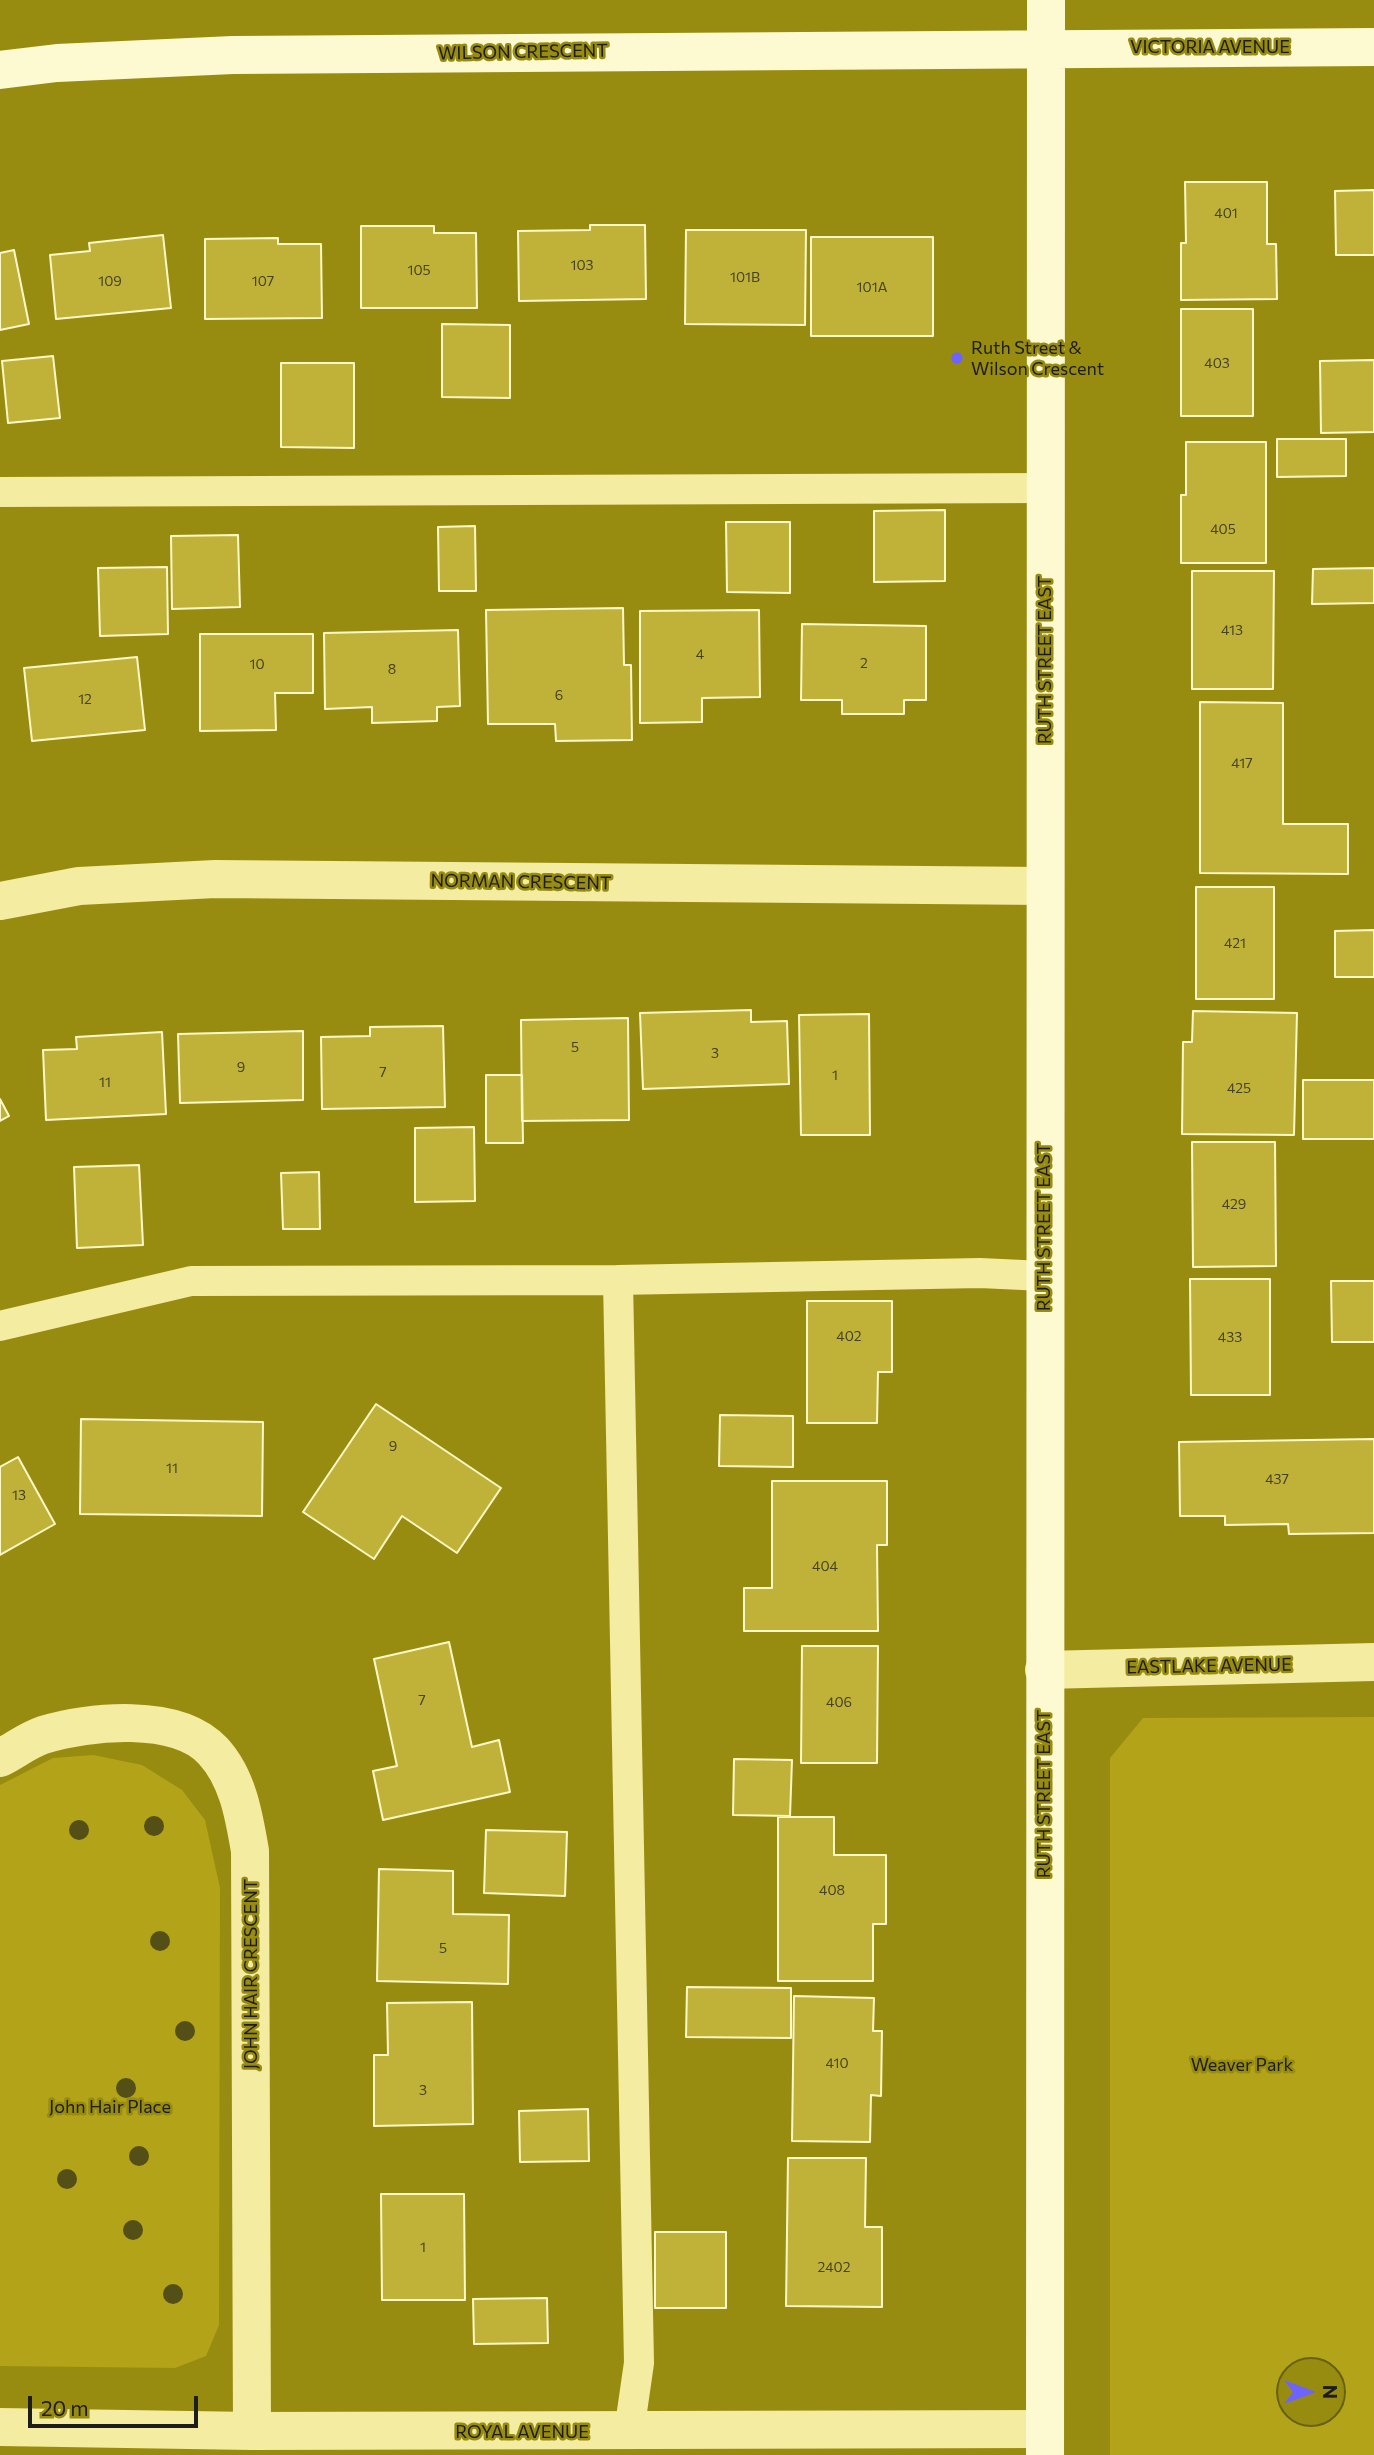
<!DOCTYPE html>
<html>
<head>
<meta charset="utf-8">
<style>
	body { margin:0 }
	#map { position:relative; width:1374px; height:2455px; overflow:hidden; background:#988c10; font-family:Commissioner,sans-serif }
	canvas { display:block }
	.north { position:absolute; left:1276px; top:2357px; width:70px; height:70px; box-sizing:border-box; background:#988c10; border:2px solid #676015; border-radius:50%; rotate:90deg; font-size:19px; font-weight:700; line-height:28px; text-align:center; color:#1d1d1d }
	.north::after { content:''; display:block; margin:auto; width:24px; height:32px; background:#6d64ff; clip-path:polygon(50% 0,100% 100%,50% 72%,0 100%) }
	.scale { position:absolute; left:28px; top:2396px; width:170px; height:32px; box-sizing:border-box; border:4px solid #1d1d1d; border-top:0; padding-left:9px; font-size:21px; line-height:24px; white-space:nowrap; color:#1d1d1d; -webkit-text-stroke:5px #988c10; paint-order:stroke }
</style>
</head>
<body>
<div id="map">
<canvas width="1374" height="2455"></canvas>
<div class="north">N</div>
<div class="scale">20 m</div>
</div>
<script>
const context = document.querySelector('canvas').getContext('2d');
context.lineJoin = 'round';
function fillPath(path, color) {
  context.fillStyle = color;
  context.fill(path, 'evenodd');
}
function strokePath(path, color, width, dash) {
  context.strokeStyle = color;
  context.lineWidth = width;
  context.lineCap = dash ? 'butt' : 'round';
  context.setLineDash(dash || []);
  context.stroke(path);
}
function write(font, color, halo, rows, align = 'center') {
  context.font = font + ' Commissioner,sans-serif';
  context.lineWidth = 5;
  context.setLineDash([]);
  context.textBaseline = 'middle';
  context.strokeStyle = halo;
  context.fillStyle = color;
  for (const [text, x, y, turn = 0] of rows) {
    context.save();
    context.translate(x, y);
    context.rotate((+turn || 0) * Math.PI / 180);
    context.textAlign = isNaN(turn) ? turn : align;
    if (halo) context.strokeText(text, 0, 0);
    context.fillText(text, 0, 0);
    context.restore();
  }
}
fillPath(new Path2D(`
	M 1374,1717 L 1374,2455 L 1110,2455 L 1110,1758 L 1143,1718 ZM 1332,2371 L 1332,2413 L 1290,2413 L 1290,2371 Z
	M 93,1755 L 142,1765 L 182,1790 L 205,1820 L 220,1888 L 219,2325 L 206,2356 L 175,2368 L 0,2366 L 0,1785 L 53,1758 Z`), '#b2a318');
const building = new Path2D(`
	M 1185,182 L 1267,182 L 1267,244 L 1276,244 L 1277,299 L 1181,300 L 1181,243 L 1186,243 Z
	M 1374,190 L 1374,255 L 1336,255 L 1335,191 Z
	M 590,225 L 645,225 L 646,299 L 519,301 L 518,231 L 590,230 Z
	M 361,226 L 434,226 L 434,233 L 476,233 L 477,308 L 361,308 Z
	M 686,230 L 806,230 L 805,325 L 685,324 Z
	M 163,235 L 171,308 L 56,319 L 50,255 L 90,251 L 89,243 Z
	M 811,237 L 933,237 L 933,336 L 811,336 Z
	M 278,238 L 278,244 L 321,244 L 322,318 L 205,319 L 205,239 Z
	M 14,250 L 29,324 L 0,330 L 0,253 Z
	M 1181,309 L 1253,309 L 1253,416 L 1181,416 Z
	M 442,324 L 510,325 L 510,398 L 442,397 Z
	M 53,356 L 60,418 L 8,423 L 2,361 Z
	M 1374,360 L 1374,432 L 1321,433 L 1320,361 Z
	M 281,363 L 354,363 L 354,448 L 281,447 Z
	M 1277,439 L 1346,439 L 1346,476 L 1277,477 Z
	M 1186,442 L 1266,442 L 1266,563 L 1181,563 L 1181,495 L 1186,495 Z
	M 945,510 L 945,581 L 874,582 L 874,511 Z
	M 726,522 L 790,522 L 790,593 L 727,592 Z
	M 475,526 L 476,591 L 439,591 L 438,527 Z
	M 238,535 L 240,607 L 172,609 L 171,536 Z
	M 167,567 L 168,634 L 100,636 L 98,568 Z
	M 1374,568 L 1374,603 L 1312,604 L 1313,569 Z
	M 1192,571 L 1274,571 L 1273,689 L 1192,689 Z
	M 623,608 L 624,665 L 631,665 L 632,740 L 556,741 L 555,724 L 488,724 L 486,610 Z
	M 759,610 L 760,697 L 702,698 L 702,722 L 640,723 L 640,611 Z
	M 802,624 L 926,626 L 926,700 L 904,700 L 904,714 L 842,714 L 842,700 L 801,700 Z
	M 458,630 L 460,706 L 437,707 L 437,721 L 372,723 L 372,707 L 325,709 L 324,633 Z
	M 200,634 L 313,634 L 313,693 L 275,693 L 276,730 L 200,731 Z
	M 137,657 L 145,730 L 32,741 L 24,668 Z
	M 1200,702 L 1283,703 L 1283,824 L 1348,824 L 1348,874 L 1200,873 Z
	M 1196,887 L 1274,887 L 1274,999 L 1196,999 Z
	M 1374,930 L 1374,977 L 1335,977 L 1335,931 Z
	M 751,1010 L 751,1022 L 787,1021 L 789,1084 L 643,1089 L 640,1013 Z
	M 1193,1011 L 1297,1013 L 1294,1135 L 1182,1134 L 1183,1042 L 1192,1042 Z
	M 869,1014 L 870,1135 L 801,1135 L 799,1015 Z
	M 628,1018 L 629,1120 L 522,1121 L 521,1020 Z
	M 443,1026 L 445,1107 L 322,1109 L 321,1037 L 370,1036 L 370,1027 Z
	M 303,1031 L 303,1100 L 180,1103 L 178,1034 Z
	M 162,1032 L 166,1114 L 46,1120 L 43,1050 L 77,1049 L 76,1037 Z
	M 486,1075 L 522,1075 L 523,1143 L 486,1143 Z
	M 1303,1080 L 1374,1080 L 1374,1139 L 1303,1139 Z
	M 0,1099 L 9,1116 L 0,1121 Z
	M 474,1127 L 475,1201 L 415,1202 L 415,1128 Z
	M 1192,1142 L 1275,1142 L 1276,1266 L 1193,1267 Z
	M 139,1165 L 143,1245 L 77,1248 L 74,1167 Z
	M 319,1172 L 320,1229 L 283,1229 L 281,1173 Z
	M 1190,1279 L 1270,1279 L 1270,1395 L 1191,1395 Z
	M 1331,1281 L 1374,1281 L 1374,1342 L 1332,1342 Z
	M 807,1301 L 892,1301 L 892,1372 L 878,1372 L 877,1423 L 807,1423 Z
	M 376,1404 L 501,1488 L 457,1553 L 402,1516 L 374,1559 L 303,1512 Z
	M 720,1415 L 793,1416 L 793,1467 L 719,1466 Z
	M 81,1419 L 263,1422 L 262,1516 L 80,1514 Z
	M 1374,1439 L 1374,1533 L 1289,1534 L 1288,1524 L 1225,1525 L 1225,1516 L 1180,1516 L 1179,1442 Z
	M 18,1457 L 55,1524 L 0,1555 L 0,1467 Z
	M 772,1481 L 887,1481 L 887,1545 L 877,1545 L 878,1631 L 744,1631 L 744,1588 L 772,1588 Z
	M 449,1642 L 472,1747 L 499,1740 L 510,1792 L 383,1820 L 373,1771 L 397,1766 L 374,1659 Z
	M 802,1646 L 878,1646 L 877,1763 L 801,1763 Z
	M 734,1759 L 792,1760 L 790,1816 L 733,1815 Z
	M 778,1817 L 834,1817 L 834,1855 L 886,1855 L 886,1924 L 873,1924 L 873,1981 L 778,1981 Z
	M 486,1830 L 567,1832 L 565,1896 L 484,1893 Z
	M 379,1869 L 453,1871 L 453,1914 L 509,1915 L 508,1984 L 377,1981 Z
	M 687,1987 L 791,1988 L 791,2038 L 686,2037 Z
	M 794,1996 L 874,1998 L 873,2031 L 882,2031 L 881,2096 L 871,2095 L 870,2142 L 792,2141 Z
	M 472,2002 L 473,2124 L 374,2126 L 374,2055 L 388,2055 L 387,2003 Z
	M 588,2109 L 589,2161 L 520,2162 L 519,2111 Z
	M 788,2158 L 866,2158 L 865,2227 L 882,2227 L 882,2307 L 786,2306 Z
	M 381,2194 L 464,2194 L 465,2300 L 382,2300 Z
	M 655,2232 L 726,2232 L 726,2308 L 655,2308 Z
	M 547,2298 L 548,2343 L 474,2344 L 473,2299 Z`);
fillPath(building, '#c0b239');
strokePath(building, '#fef8c9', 2);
strokePath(new Path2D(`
	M 0,492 L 1046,488
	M 618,1280 L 639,2363 L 629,2432
	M 0,1326 L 191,1281 L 618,1280 L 980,1273 L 1044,1276`), '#f4eca1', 30);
strokePath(new Path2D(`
	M 0,901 L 79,886 L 215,879 L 1044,886
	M 1044,1670 L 1374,1662
	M 0,1758 C 14,1751 28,1740 43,1735 C 89,1721 177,1712 213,1751 C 238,1778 244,1816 250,1851 L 252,2431
	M 0,2427 L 252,2431 L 1045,2429`), '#f4eca1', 38);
strokePath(new Path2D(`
	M 0,70 L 57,63 L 233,55 L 1374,47
	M 1045,2455 L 1046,0`), '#fdfad1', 38);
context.fillStyle = '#544f16';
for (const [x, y] of [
	[154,1826],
	[79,1830],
	[160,1941],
	[185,2031],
	[126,2088],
	[139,2156],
	[67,2179],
	[133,2230],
	[173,2294]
]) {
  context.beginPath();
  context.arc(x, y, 10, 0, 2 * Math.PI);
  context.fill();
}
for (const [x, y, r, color] of [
	[957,358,7,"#6d64ff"]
]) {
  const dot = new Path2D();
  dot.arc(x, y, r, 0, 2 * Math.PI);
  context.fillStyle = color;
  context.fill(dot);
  strokePath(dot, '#988c10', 2.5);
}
write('14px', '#464224', null, [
	["401",1226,213],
	["103",582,265],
	["105",419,270],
	["101B",745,277],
	["109",110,281],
	["107",263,281],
	["101A",872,287],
	["403",1217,363],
	["405",1223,529],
	["413",1232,630],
	["4",700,654],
	["2",864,663],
	["10",257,664],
	["8",392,669],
	["6",559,695],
	["12",85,699],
	["417",1242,763],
	["421",1235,943],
	["5",575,1047],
	["3",715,1053],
	["9",241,1067],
	["7",383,1072],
	["1",835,1075],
	["11",105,1082],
	["425",1239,1088],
	["429",1234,1204],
	["402",849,1336],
	["433",1230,1337],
	["9",393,1446],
	["11",172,1468],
	["437",1277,1479],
	["13",19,1495],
	["404",825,1566],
	["7",422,1700],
	["406",839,1702],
	["408",832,1890],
	["5",443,1948],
	["410",837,2063],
	["3",423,2090],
	["1",423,2247],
	["2402",834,2267]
]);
write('18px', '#1d1d1d', '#988c10', [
	["VICTORIA AVENUE",1210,47],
	["WILSON CRESCENT",523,52,-1],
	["RUTH STREET EAST",1045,660,-90],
	["NORMAN CRESCENT",521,882,1],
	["RUTH STREET EAST",1044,1227,-90],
	["EASTLAKE AVENUE",1209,1666,-1],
	["RUTH STREET EAST",1044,1794,-90],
	["JOHN HAIR CRESCENT",251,1974,-90],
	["ROYAL AVENUE",522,2432]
]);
write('18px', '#1d1d1d', '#988c10', [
	["Ruth Street &",971,348],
	["Wilson Crescent",971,369]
], 'left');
write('18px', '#1d1d1a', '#988c10', [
	["Weaver Park",1242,2065],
	["John Hair Place",110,2107]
]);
</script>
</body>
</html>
